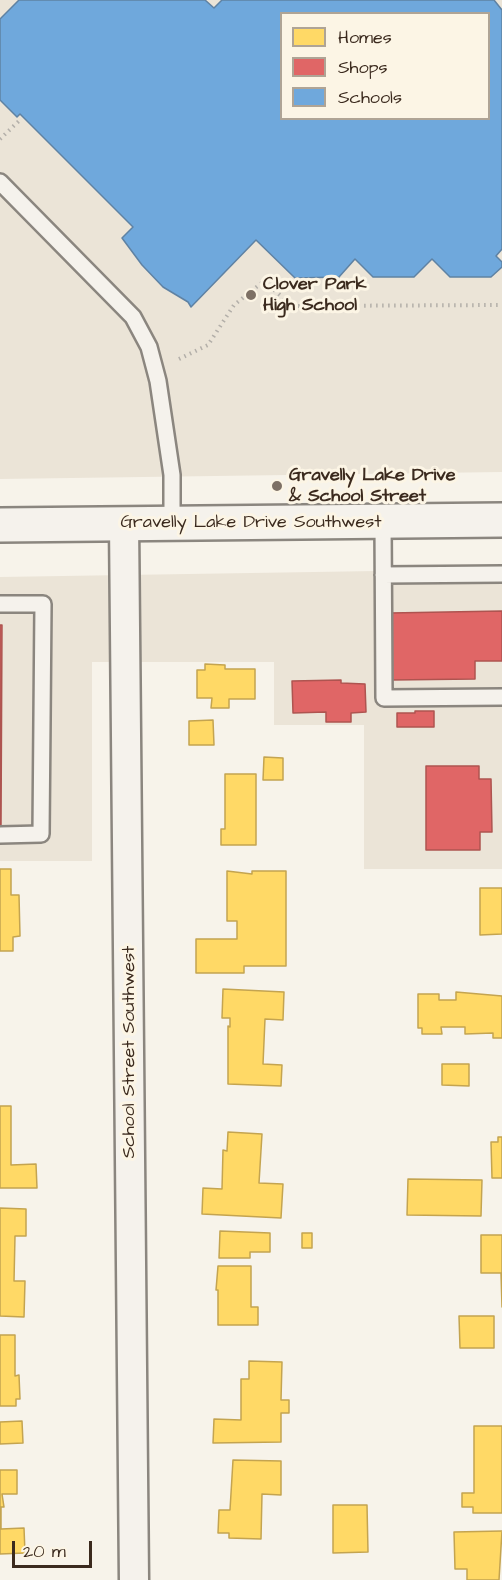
<!DOCTYPE html>
<html>
<head>
<meta charset="utf-8">
<style>
	body { margin:0 }
	#map { position:relative; width:502px; height:1580px; overflow:hidden; background:#f7f3ea; font-family:"Architects Daughter",sans-serif }
	canvas { display:block }
	.legend { position:absolute; left:280px; top:12px; width:210px; height:108px; box-sizing:border-box; background:#fcf5e5; border:2px solid #afa495; margin:0; padding:8px 10px; list-style:none; font-size:18px; color:#3b2a1e }
	.legend li { display:flex; align-items:center; gap:12px; height:30px }
	.legend b { width:30px; border:2px solid #afa495 }
	.scale { position:absolute; left:12px; top:1541px; width:80px; height:27px; box-sizing:border-box; border:3px solid #3b2a1e; border-top:0; padding-left:8px; font-size:18px; line-height:21px; white-space:nowrap; color:#3b2a1e; -webkit-text-stroke:4px #fcf5e5; paint-order:stroke }
</style>
</head>
<body>
<div id="map">
<canvas width="502" height="1580"></canvas>
<ul class="legend">
<li><b style="height:16px;background:#ffd966"></b>Homes</li>
<li><b style="height:16px;background:#e06666"></b>Shops</li>
<li><b style="height:16px;background:#6fa8dc"></b>Schools</li>
</ul>
<div class="scale">20 m</div>
</div>
<script>
const context = document.querySelector('canvas').getContext('2d');
context.lineJoin = 'round';
function fillPath(path, color) {
  context.fillStyle = color;
  context.fill(path, 'evenodd');
}
function strokePath(path, color, width, dash) {
  context.strokeStyle = color;
  context.lineWidth = width;
  context.lineCap = dash ? 'butt' : 'round';
  context.setLineDash(dash || []);
  context.stroke(path);
}
function write(font, color, halo, rows, align = 'center') {
  context.font = font + ' "Architects Daughter",sans-serif';
  context.lineWidth = 6;
  context.setLineDash([]);
  context.textBaseline = 'middle';
  context.strokeStyle = halo;
  context.fillStyle = color;
  for (const [text, x, y, turn = 0] of rows) {
    context.save();
    context.translate(x, y);
    context.rotate((+turn || 0) * Math.PI / 180);
    context.textAlign = isNaN(turn) ? turn : align;
    if (halo) context.strokeText(text, 0, 0);
    context.fillText(text, 0, 0);
    context.restore();
  }
}
fillPath(new Path2D(`
	M 0,0 L 502,0 L 502,472 L 0,479 ZM 282,14 L 488,14 L 488,118 L 282,118 Z
	M 502,569 L 502,869 L 364,869 L 364,725 L 274,725 L 274,662 L 92,662 L 92,861 L 0,861 L 0,577 Z`), '#ebe4d7');
const homes = new Path2D(`
	M 205,664 L 225,665 L 225,669 L 255,669 L 255,699 L 229,699 L 229,708 L 211,708 L 212,698 L 197,698 L 197,670 L 205,670 Z
	M 213,720 L 214,745 L 189,745 L 189,721 Z
	M 264,757 L 283,758 L 283,780 L 263,780 Z
	M 225,774 L 256,774 L 256,845 L 221,845 L 221,829 L 225,829 Z
	M 0,869 L 11,869 L 11,895 L 19,895 L 20,936 L 13,937 L 13,951 L 0,951 Z
	M 227,871 L 252,874 L 252,871 L 286,871 L 286,966 L 244,966 L 244,973 L 196,973 L 196,939 L 237,939 L 237,921 L 227,921 Z
	M 480,888 L 502,888 L 502,934 L 480,935 Z
	M 223,989 L 284,992 L 283,1020 L 265,1019 L 263,1064 L 282,1065 L 281,1086 L 228,1084 L 228,1026 L 230,1027 L 230,1018 L 222,1018 Z
	M 456,992 L 502,996 L 502,1038 L 493,1038 L 493,1033 L 465,1034 L 465,1027 L 441,1027 L 442,1034 L 422,1034 L 422,1028 L 418,1028 L 418,994 L 439,994 L 439,1000 L 456,1000 Z
	M 442,1064 L 469,1064 L 469,1086 L 442,1085 Z
	M 0,1106 L 11,1106 L 11,1165 L 36,1164 L 37,1188 L 0,1188 Z
	M 228,1132 L 262,1134 L 259,1183 L 283,1184 L 281,1218 L 202,1214 L 203,1188 L 222,1189 L 223,1150 L 227,1151 Z
	M 498,1137 L 502,1137 L 502,1178 L 492,1178 L 491,1142 L 498,1142 Z
	M 408,1179 L 482,1180 L 481,1216 L 407,1215 Z
	M 0,1208 L 26,1209 L 26,1236 L 15,1236 L 14,1281 L 25,1281 L 24,1317 L 0,1316 Z
	M 220,1231 L 270,1233 L 270,1252 L 250,1252 L 250,1258 L 219,1258 Z
	M 302,1233 L 312,1233 L 312,1248 L 302,1248 Z
	M 481,1235 L 502,1235 L 502,1307 L 501,1273 L 481,1273 Z
	M 218,1266 L 251,1266 L 251,1307 L 258,1307 L 258,1325 L 218,1325 L 218,1290 L 216,1290 Z
	M 459,1316 L 494,1316 L 494,1348 L 460,1348 Z
	M 0,1335 L 15,1335 L 15,1376 L 19,1375 L 20,1399 L 16,1399 L 16,1406 L 0,1406 Z
	M 249,1361 L 282,1362 L 281,1400 L 289,1400 L 289,1413 L 281,1413 L 281,1442 L 213,1443 L 214,1419 L 241,1420 L 241,1379 L 249,1379 Z
	M 22,1421 L 23,1443 L 0,1444 L 0,1422 Z
	M 474,1426 L 502,1426 L 502,1513 L 473,1513 L 473,1507 L 462,1507 L 462,1493 L 474,1493 Z
	M 233,1460 L 281,1461 L 281,1495 L 262,1494 L 261,1539 L 229,1538 L 229,1533 L 218,1533 L 219,1510 L 230,1510 Z
	M 0,1470 L 17,1470 L 17,1494 L 2,1494 L 4,1507 L 1,1507 L 1,1529 L 24,1528 L 25,1553 L 0,1554 Z
	M 333,1505 L 367,1505 L 368,1552 L 333,1553 Z
	M 502,1531 L 499,1580 L 467,1580 L 467,1569 L 455,1569 L 454,1532 Z`);
fillPath(homes, '#ffd966');
strokePath(homes, '#c4a450', 1.5);
const shops = new Path2D(`
	M 502,611 L 502,661 L 475,661 L 475,679 L 391,680 L 390,613 Z
	M 0,625 L 2,625 L 1,825 L 0,825 Z
	M 341,680 L 341,683 L 365,684 L 366,712 L 351,713 L 351,722 L 326,722 L 326,712 L 293,713 L 292,681 Z
	M 415,711 L 434,711 L 434,727 L 397,727 L 397,713 L 415,713 Z
	M 426,766 L 479,766 L 479,779 L 491,779 L 492,832 L 480,832 L 480,850 L 426,850 Z`);
fillPath(shops, '#e06666');
strokePath(shops, '#ae5450', 1.5);
const schools = new Path2D(`
	M 19,0 L 205,0 L 214,8 L 222,0 L 494,0 L 502,10 L 502,249 L 496,256 L 502,262 L 502,267 L 491,277 L 450,277 L 432,259 L 414,277 L 373,277 L 355,259 L 339,277 L 295,278 L 256,240 L 191,307 L 188,302 L 163,287 L 142,265 L 122,238 L 133,227 L 20,114 L 17,117 L 0,100 L 0,19 ZM 282,14 L 488,14 L 488,118 L 282,118 Z`);
fillPath(schools, '#6fa8dc');
strokePath(schools, '#5f82a3', 1.5);
const service = new Path2D(`
	M 0,182 L 133,317 L 149,347 L 158,381 L 172,475 L 172,523
	M 383,522 L 384,698 L 502,697
	M 383,575 L 502,574
	M 0,604 L 43,604 L 41,834 L 0,835`);
const minor = new Path2D(`
	M 124,523 L 134,1580`);
const secondary = new Path2D(`
	M 0,525 L 502,520`);
strokePath(service, '#8b867f', 20);
strokePath(minor, '#8b867f', 33);
strokePath(secondary, '#8b867f', 38);
strokePath(new Path2D(`
	M 0,139 L 21,119
	M 179,359 L 208,345 L 234,305 L 264,281 L 292,306 L 502,305`), '#b3afa9', 4, [1.5, 4.5]);
strokePath(service, '#f5f2ec', 15);
strokePath(minor, '#f5f2ec', 28);
strokePath(secondary, '#f5f2ec', 33);
for (const [x, y, r, color] of [
	[251,295,6,"#7d7065"],
	[277,486,6,"#7d7065"]
]) {
  const dot = new Path2D();
  dot.arc(x, y, r, 0, 2 * Math.PI);
  context.fillStyle = color;
  context.fill(dot);
  strokePath(dot, '#fcf5e5', 2);
}
write('bold 18px', '#3b2a1e', '#fcf5e5', [
	["Clover Park",263,285],
	["High School",263,306],
	["Gravelly Lake Drive",289,476],
	["& School Street",289,497]
], 'left');
write('18px', '#3b2a1e', '#fcf5e5', [
	["Gravelly Lake Drive Southwest",251,523],
	["School Street Southwest",130,1052,-90]
]);
</script>
</body>
</html>
